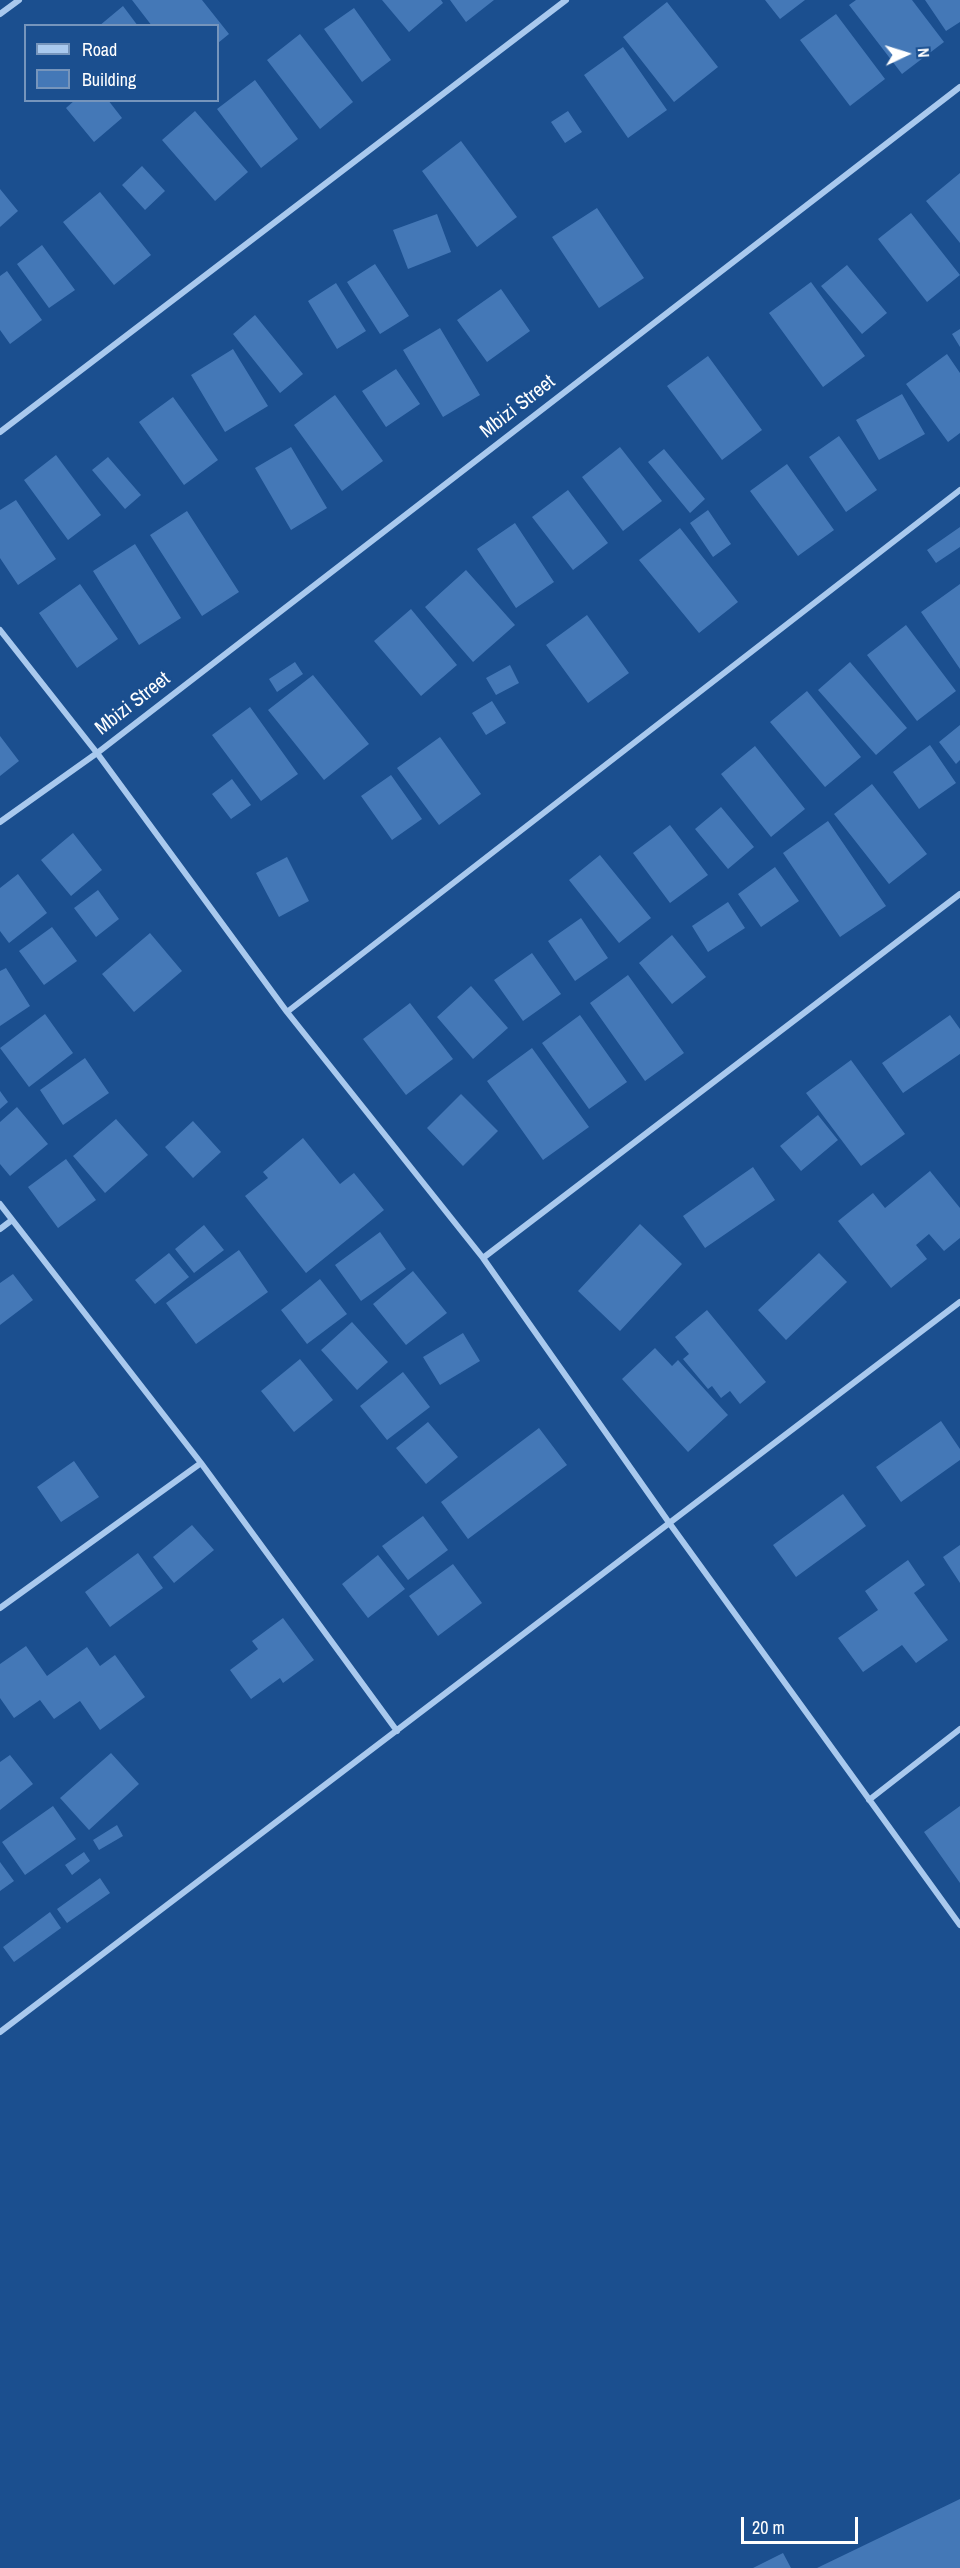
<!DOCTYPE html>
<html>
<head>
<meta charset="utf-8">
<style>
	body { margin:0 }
	#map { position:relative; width:960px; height:2568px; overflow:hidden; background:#1b4f8f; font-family:"Archivo Narrow",sans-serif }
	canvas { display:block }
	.legend { position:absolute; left:24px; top:24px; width:195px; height:78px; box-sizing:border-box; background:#1b4f8f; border:2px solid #7695bc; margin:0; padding:8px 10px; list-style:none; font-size:18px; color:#fff }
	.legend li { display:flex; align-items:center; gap:12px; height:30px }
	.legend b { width:30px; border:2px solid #7695bc }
	.north { position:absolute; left:876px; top:24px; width:60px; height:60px; -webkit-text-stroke:4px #1b4f8f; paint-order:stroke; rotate:86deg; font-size:16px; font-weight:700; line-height:24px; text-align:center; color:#fff }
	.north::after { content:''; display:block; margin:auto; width:21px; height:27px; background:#fff; clip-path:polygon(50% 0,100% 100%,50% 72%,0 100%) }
	.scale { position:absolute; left:741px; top:2517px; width:117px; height:27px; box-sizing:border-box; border:3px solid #fff; border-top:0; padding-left:8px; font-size:18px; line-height:21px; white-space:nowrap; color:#fff; -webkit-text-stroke:4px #1b4f8f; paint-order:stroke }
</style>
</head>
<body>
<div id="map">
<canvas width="960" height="2568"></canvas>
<ul class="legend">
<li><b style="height:8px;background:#a9c9ee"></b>Road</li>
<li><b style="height:16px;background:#4478b7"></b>Building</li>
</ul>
<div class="north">N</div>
<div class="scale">20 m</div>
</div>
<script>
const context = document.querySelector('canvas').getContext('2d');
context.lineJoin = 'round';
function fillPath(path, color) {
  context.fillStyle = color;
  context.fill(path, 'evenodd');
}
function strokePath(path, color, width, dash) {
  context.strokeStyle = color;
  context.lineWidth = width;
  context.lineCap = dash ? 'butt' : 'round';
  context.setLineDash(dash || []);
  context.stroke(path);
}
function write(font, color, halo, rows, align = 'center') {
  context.font = font + ' "Archivo Narrow",sans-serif';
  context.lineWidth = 5;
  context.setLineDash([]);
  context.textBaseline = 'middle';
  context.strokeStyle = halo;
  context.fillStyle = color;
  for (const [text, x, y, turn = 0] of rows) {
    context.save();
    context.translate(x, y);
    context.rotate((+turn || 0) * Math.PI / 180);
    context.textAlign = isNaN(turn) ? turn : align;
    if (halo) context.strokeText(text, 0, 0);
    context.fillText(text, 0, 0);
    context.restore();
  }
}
fillPath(new Path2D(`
	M 132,0 L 202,0 L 229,34 L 218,43 L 218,26 L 152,26 Z
	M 382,0 L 441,0 L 443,3 L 409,32 Z
	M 450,0 L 494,0 L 466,22 Z
	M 765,0 L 805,0 L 780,19 Z
	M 856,0 L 912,0 L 944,42 L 902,74 L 849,5 Z
	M 925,0 L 960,0 L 960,22 L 946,31 Z
	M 667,2 L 718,67 L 674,102 L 623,37 Z
	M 123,6 L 138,26 L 99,26 Z
	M 354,8 L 391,60 L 362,82 L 324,29 Z
	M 836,14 L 885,79 L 850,106 L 800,40 Z
	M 300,34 L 353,102 L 320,129 L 267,60 Z
	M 623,47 L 667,110 L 628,138 L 584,75 Z
	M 255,80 L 298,139 L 261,168 L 217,109 Z
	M 75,100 L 108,100 L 122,118 L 94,142 L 66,108 Z
	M 195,111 L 248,172 L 215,201 L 162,140 Z
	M 568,111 L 582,132 L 565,143 L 551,122 Z
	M 461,141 L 517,217 L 477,247 L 422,171 Z
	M 142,166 L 165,191 L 145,210 L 122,185 Z
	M 960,173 L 960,243 L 926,201 Z
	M 0,189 L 18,211 L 0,227 Z
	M 100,192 L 151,255 L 114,285 L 63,222 Z
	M 597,208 L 644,278 L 599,308 L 552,237 Z
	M 911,213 L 960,275 L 927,302 L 878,239 Z
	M 437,214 L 451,252 L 408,269 L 393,230 Z
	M 42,245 L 75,290 L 49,308 L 17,264 Z
	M 375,264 L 409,316 L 380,334 L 347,282 Z
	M 847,265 L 887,313 L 862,334 L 821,286 Z
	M 7,271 L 42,320 L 10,344 L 0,330 L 0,276 Z
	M 811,282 L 865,356 L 823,387 L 769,313 Z
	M 336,283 L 366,331 L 337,349 L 308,301 Z
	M 501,289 L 530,331 L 487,362 L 457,320 Z
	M 255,315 L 303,374 L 280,393 L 233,334 Z
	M 440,328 L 480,395 L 443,417 L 403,350 Z
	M 960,329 L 960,347 L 952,334 Z
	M 233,349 L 268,406 L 225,432 L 191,375 Z
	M 947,354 L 960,373 L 960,433 L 948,442 L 906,384 Z
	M 708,356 L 762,430 L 722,460 L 667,386 Z
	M 396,369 L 420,404 L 386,427 L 362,391 Z
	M 902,394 L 925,434 L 879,460 L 856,420 Z
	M 335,395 L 383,461 L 342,491 L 294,425 Z
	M 173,397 L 218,460 L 184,485 L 139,422 Z
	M 839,436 L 877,490 L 846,512 L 809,457 Z
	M 291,447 L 327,508 L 291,530 L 255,468 Z
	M 620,447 L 662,501 L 623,531 L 582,477 Z
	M 664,449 L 705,499 L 690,513 L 648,462 Z
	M 56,455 L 101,515 L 68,540 L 24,480 Z
	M 108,457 L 141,495 L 125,509 L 92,470 Z
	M 787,464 L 834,530 L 798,556 L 750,491 Z
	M 568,490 L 608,543 L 573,570 L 532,517 Z
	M 16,500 L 56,559 L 18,585 L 0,558 L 0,510 Z
	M 708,510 L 731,544 L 713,557 L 690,523 Z
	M 187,511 L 239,592 L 202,616 L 150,535 Z
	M 515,523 L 554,582 L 516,608 L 477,549 Z
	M 960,527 L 960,547 L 936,563 L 927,550 Z
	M 680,528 L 738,602 L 699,633 L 639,560 Z
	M 135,544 L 181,618 L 139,645 L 93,571 Z
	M 466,570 L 515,625 L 473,662 L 425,607 Z
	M 80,584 L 118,639 L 77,668 L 39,613 Z
	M 960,584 L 960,669 L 921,612 Z
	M 411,609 L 457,665 L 421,696 L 374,641 Z
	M 587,615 L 629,673 L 588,703 L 546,645 Z
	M 906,625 L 956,691 L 917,721 L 867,655 Z
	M 295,662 L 303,674 L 277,692 L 269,679 Z
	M 850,662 L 907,728 L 876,755 L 818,690 Z
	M 510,665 L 519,683 L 496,695 L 486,678 Z
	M 313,675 L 369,744 L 324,780 L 268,710 Z
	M 807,691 L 861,757 L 825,787 L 770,722 Z
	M 492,701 L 506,723 L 486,735 L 472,713 Z
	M 250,707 L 298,774 L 261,801 L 212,735 Z
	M 960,725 L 960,760 L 956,764 L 939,742 Z
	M 0,736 L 19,761 L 0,776 Z
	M 440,737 L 481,794 L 439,825 L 397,768 Z
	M 930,745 L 956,783 L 919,809 L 893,772 Z
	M 755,746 L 805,809 L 771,837 L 721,774 Z
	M 391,775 L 422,819 L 392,840 L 361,796 Z
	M 232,779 L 251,805 L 231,819 L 212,794 Z
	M 872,784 L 927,854 L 889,884 L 834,814 Z
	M 721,807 L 754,847 L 728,869 L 695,829 Z
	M 828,821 L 886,906 L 840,937 L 783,853 Z
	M 670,825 L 708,875 L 670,903 L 633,853 Z
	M 73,833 L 102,870 L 71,896 L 41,860 Z
	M 600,855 L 651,918 L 619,943 L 569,880 Z
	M 287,857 L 309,901 L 279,917 L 256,873 Z
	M 775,867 L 799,901 L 761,927 L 738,894 Z
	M 18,874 L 47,913 L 9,943 L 0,931 L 0,888 Z
	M 98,890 L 119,919 L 96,937 L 74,908 Z
	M 728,902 L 745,928 L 708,952 L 692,926 Z
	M 581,918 L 608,958 L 575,981 L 548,941 Z
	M 52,927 L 77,961 L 44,985 L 19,951 Z
	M 150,933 L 182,971 L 134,1012 L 102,974 Z
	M 672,935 L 706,977 L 672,1004 L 639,963 Z
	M 532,953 L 561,994 L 523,1021 L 494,980 Z
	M 6,968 L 30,1006 L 0,1026 L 0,971 Z
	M 628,975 L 684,1053 L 645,1081 L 590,1003 Z
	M 471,986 L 508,1028 L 473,1059 L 437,1017 Z
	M 410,1003 L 453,1059 L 406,1095 L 363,1039 Z
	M 45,1014 L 73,1053 L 29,1087 L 0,1048 Z
	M 580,1015 L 627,1082 L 589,1109 L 542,1043 Z
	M 950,1015 L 960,1029 L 960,1054 L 903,1093 L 882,1063 Z
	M 532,1048 L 589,1127 L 543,1160 L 487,1081 Z
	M 85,1058 L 109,1093 L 63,1125 L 40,1090 Z
	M 851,1060 L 905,1134 L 861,1166 L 806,1093 Z
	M 0,1091 L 8,1102 L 0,1109 Z
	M 461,1094 L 498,1131 L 463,1166 L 427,1128 Z
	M 17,1107 L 48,1144 L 10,1176 L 0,1164 L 0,1122 Z
	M 818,1115 L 838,1140 L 801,1171 L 780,1146 Z
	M 116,1119 L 148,1155 L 105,1193 L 73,1156 Z
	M 193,1121 L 221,1152 L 193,1178 L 165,1147 Z
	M 303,1138 L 340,1184 L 354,1173 L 384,1210 L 306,1273 L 245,1196 L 268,1178 L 263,1172 Z
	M 66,1159 L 96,1200 L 58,1228 L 28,1187 Z
	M 753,1167 L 775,1200 L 705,1248 L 683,1216 Z
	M 930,1171 L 960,1208 L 960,1238 L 944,1251 L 929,1234 L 916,1245 L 927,1259 L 891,1288 L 838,1221 L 873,1193 L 885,1208 Z
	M 640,1224 L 682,1264 L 620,1331 L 578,1291 Z
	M 204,1225 L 224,1250 L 194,1273 L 175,1249 Z
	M 380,1232 L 406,1269 L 361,1301 L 335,1265 Z
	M 239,1250 L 268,1292 L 196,1344 L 166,1303 Z
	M 169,1253 L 189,1277 L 155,1304 L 135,1280 Z
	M 819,1253 L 847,1282 L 786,1340 L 758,1310 Z
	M 413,1271 L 447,1313 L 406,1345 L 373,1304 Z
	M 13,1274 L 33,1300 L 0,1325 L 0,1283 Z
	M 320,1279 L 347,1314 L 307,1344 L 281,1310 Z
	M 707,1310 L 766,1382 L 740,1404 L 730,1391 L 721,1398 L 712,1386 L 708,1389 L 683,1359 L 689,1354 L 675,1337 Z
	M 352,1322 L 388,1362 L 357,1390 L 321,1350 Z
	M 463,1333 L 480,1361 L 440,1385 L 423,1357 Z
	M 655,1348 L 672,1366 L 678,1360 L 728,1415 L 688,1452 L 622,1379 Z
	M 300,1359 L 333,1400 L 294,1432 L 261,1391 Z
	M 403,1372 L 430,1407 L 387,1440 L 360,1406 Z
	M 941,1421 L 960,1449 L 960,1460 L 901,1502 L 876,1467 Z
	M 428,1422 L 458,1457 L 426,1484 L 396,1448 Z
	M 539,1428 L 567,1465 L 468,1539 L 441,1502 Z
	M 74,1461 L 99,1497 L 61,1522 L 37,1487 Z
	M 843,1494 L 866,1526 L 796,1577 L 773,1545 Z
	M 423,1516 L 448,1550 L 408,1580 L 382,1546 Z
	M 192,1525 L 214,1550 L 174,1583 L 153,1557 Z
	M 960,1545 L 960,1583 L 943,1557 Z
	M 138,1553 L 163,1588 L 110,1627 L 85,1592 Z
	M 378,1555 L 405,1589 L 368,1618 L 342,1584 Z
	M 908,1560 L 925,1585 L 914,1593 L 948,1640 L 916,1663 L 902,1645 L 863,1672 L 838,1638 L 878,1610 L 865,1591 Z
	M 453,1564 L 482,1603 L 438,1636 L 409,1596 Z
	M 283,1618 L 314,1660 L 283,1683 L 280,1678 L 251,1699 L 230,1670 L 258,1649 L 252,1641 Z
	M 26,1646 L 47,1676 L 87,1647 L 100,1666 L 115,1655 L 145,1697 L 100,1730 L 80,1701 L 54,1719 L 40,1700 L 14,1718 L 0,1698 L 0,1664 Z
	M 111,1753 L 139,1784 L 89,1830 L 60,1798 Z
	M 10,1755 L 33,1784 L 0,1810 L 0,1762 Z
	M 53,1806 L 76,1839 L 25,1875 L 2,1842 Z
	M 960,1806 L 960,1883 L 924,1832 Z
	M 117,1825 L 123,1836 L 99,1850 L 93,1840 Z
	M 84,1852 L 90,1861 L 72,1875 L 65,1865 Z
	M 0,1862 L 14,1881 L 0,1891 Z
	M 100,1878 L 110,1893 L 67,1923 L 57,1909 Z
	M 50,1912 L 61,1928 L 14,1962 L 3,1947 Z
	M 960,2499 L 960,2568 L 817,2568 Z
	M 783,2553 L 791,2568 L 753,2568 Z`), '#4478b7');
strokePath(new Path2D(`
	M 0,14 L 19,0
	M 0,432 L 566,0
	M 0,630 L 97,753 L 287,1012 L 483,1258 L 670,1524 L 960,1925
	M 0,822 L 97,753 L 960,87
	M 287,1012 L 960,490
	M 0,1204 L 201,1463 L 397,1731
	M 0,1229 L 12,1220
	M 483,1258 L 960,894
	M 0,1608 L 201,1463
	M 869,1800 L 960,1729
	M 0,2032 L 960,1302`), '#a9c9ee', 6);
write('20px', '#fff', '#1b4f8f', [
	["Mbizi Street",518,407,-38],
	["Mbizi Street",133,704,-38]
]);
</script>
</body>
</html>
